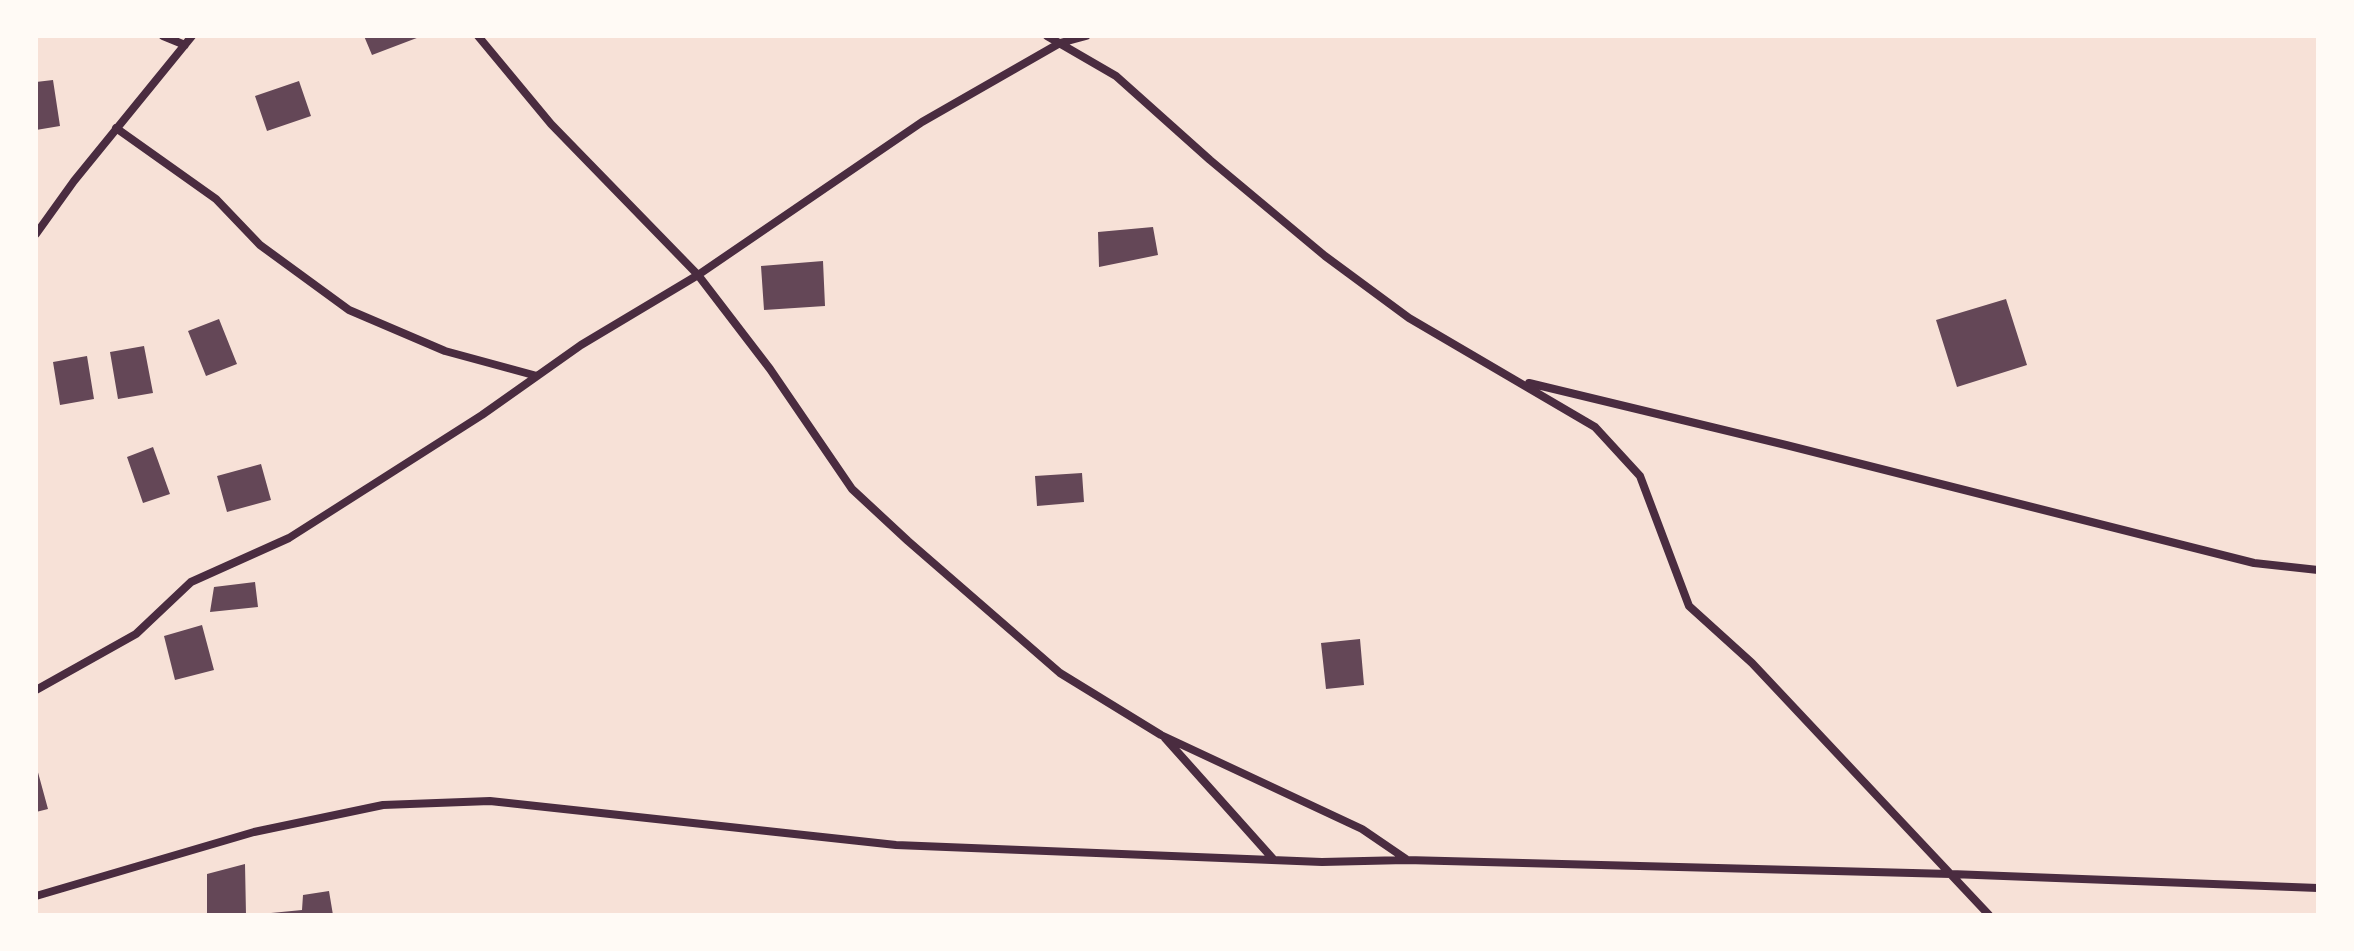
<!DOCTYPE html>
<html>
<head>
<meta charset="utf-8">
<style>
	body { margin:0 }
	#map { position:relative; width:2354px; height:951px; overflow:hidden; background:#f7e1d7; font-family:"Source Sans 3",sans-serif }
	canvas { display:block }
	.frame { position:absolute; inset:0; border:38px solid #fffaf5; pointer-events:none }
</style>
</head>
<body>
<div id="map">
<canvas width="2354" height="951"></canvas>
<div class="frame"></div>
</div>
<script>
const context = document.querySelector('canvas').getContext('2d');
context.lineJoin = 'round';
function fillPath(path, color) {
  context.fillStyle = color;
  context.fill(path, 'evenodd');
}
function strokePath(path, color, width, dash) {
  context.strokeStyle = color;
  context.lineWidth = width;
  context.lineCap = dash ? 'butt' : 'round';
  context.setLineDash(dash || []);
  context.stroke(path);
}
fillPath(new Path2D(`
	M 364,36 L 422,36 L 372,55 Z
	M 53,80 L 60,126 L 36,130 L 36,82 Z
	M 299,81 L 311,116 L 267,131 L 255,96 Z
	M 1153,227 L 1158,255 L 1099,267 L 1098,232 Z
	M 823,261 L 825,306 L 764,310 L 761,266 Z
	M 2006,299 L 2027,365 L 1957,387 L 1936,320 Z
	M 219,319 L 237,364 L 206,376 L 188,331 Z
	M 144,346 L 153,393 L 118,399 L 110,352 Z
	M 87,356 L 94,399 L 60,405 L 53,362 Z
	M 153,447 L 170,494 L 143,503 L 127,457 Z
	M 261,464 L 271,500 L 227,512 L 217,476 Z
	M 1082,473 L 1084,502 L 1037,506 L 1035,476 Z
	M 255,582 L 258,607 L 210,612 L 214,587 Z
	M 202,625 L 214,670 L 175,680 L 164,636 Z
	M 1360,639 L 1364,685 L 1326,689 L 1321,643 Z
	M 36,765 L 48,809 L 36,812 Z
	M 245,864 L 246,915 L 207,915 L 207,874 Z
	M 329,891 L 333,915 L 271,915 L 271,913 L 302,910 L 303,895 Z`), '#644757');
strokePath(new Path2D(`
	M 163,36 L 185,45
	M 478,36 L 551,124 L 698,275 L 770,369 L 852,489 L 908,541 L 1060,673 L 1161,735 L 1362,829 L 1406,859
	M 1047,36 L 1116,76 L 1210,160 L 1325,256 L 1409,318 L 1595,427 L 1640,476 L 1689,606 L 1752,663 L 1989,915
	M 116,128 L 216,199 L 260,245 L 349,310 L 445,351 L 537,376
	M 36,234 L 74,181 L 192,36
	M 1529,383 L 1786,445 L 2254,563 L 2318,570
	M 36,690 L 136,634 L 191,582 L 289,538 L 482,415 L 581,345 L 698,275 L 922,122 L 1060,43 L 1086,36
	M 1165,738 L 1274,860
	M 36,896 L 254,832 L 383,805 L 490,801 L 896,845 L 1322,862 L 1406,860 L 1951,874 L 2318,888`), '#4a2c40', 8);
</script>
</body>
</html>
